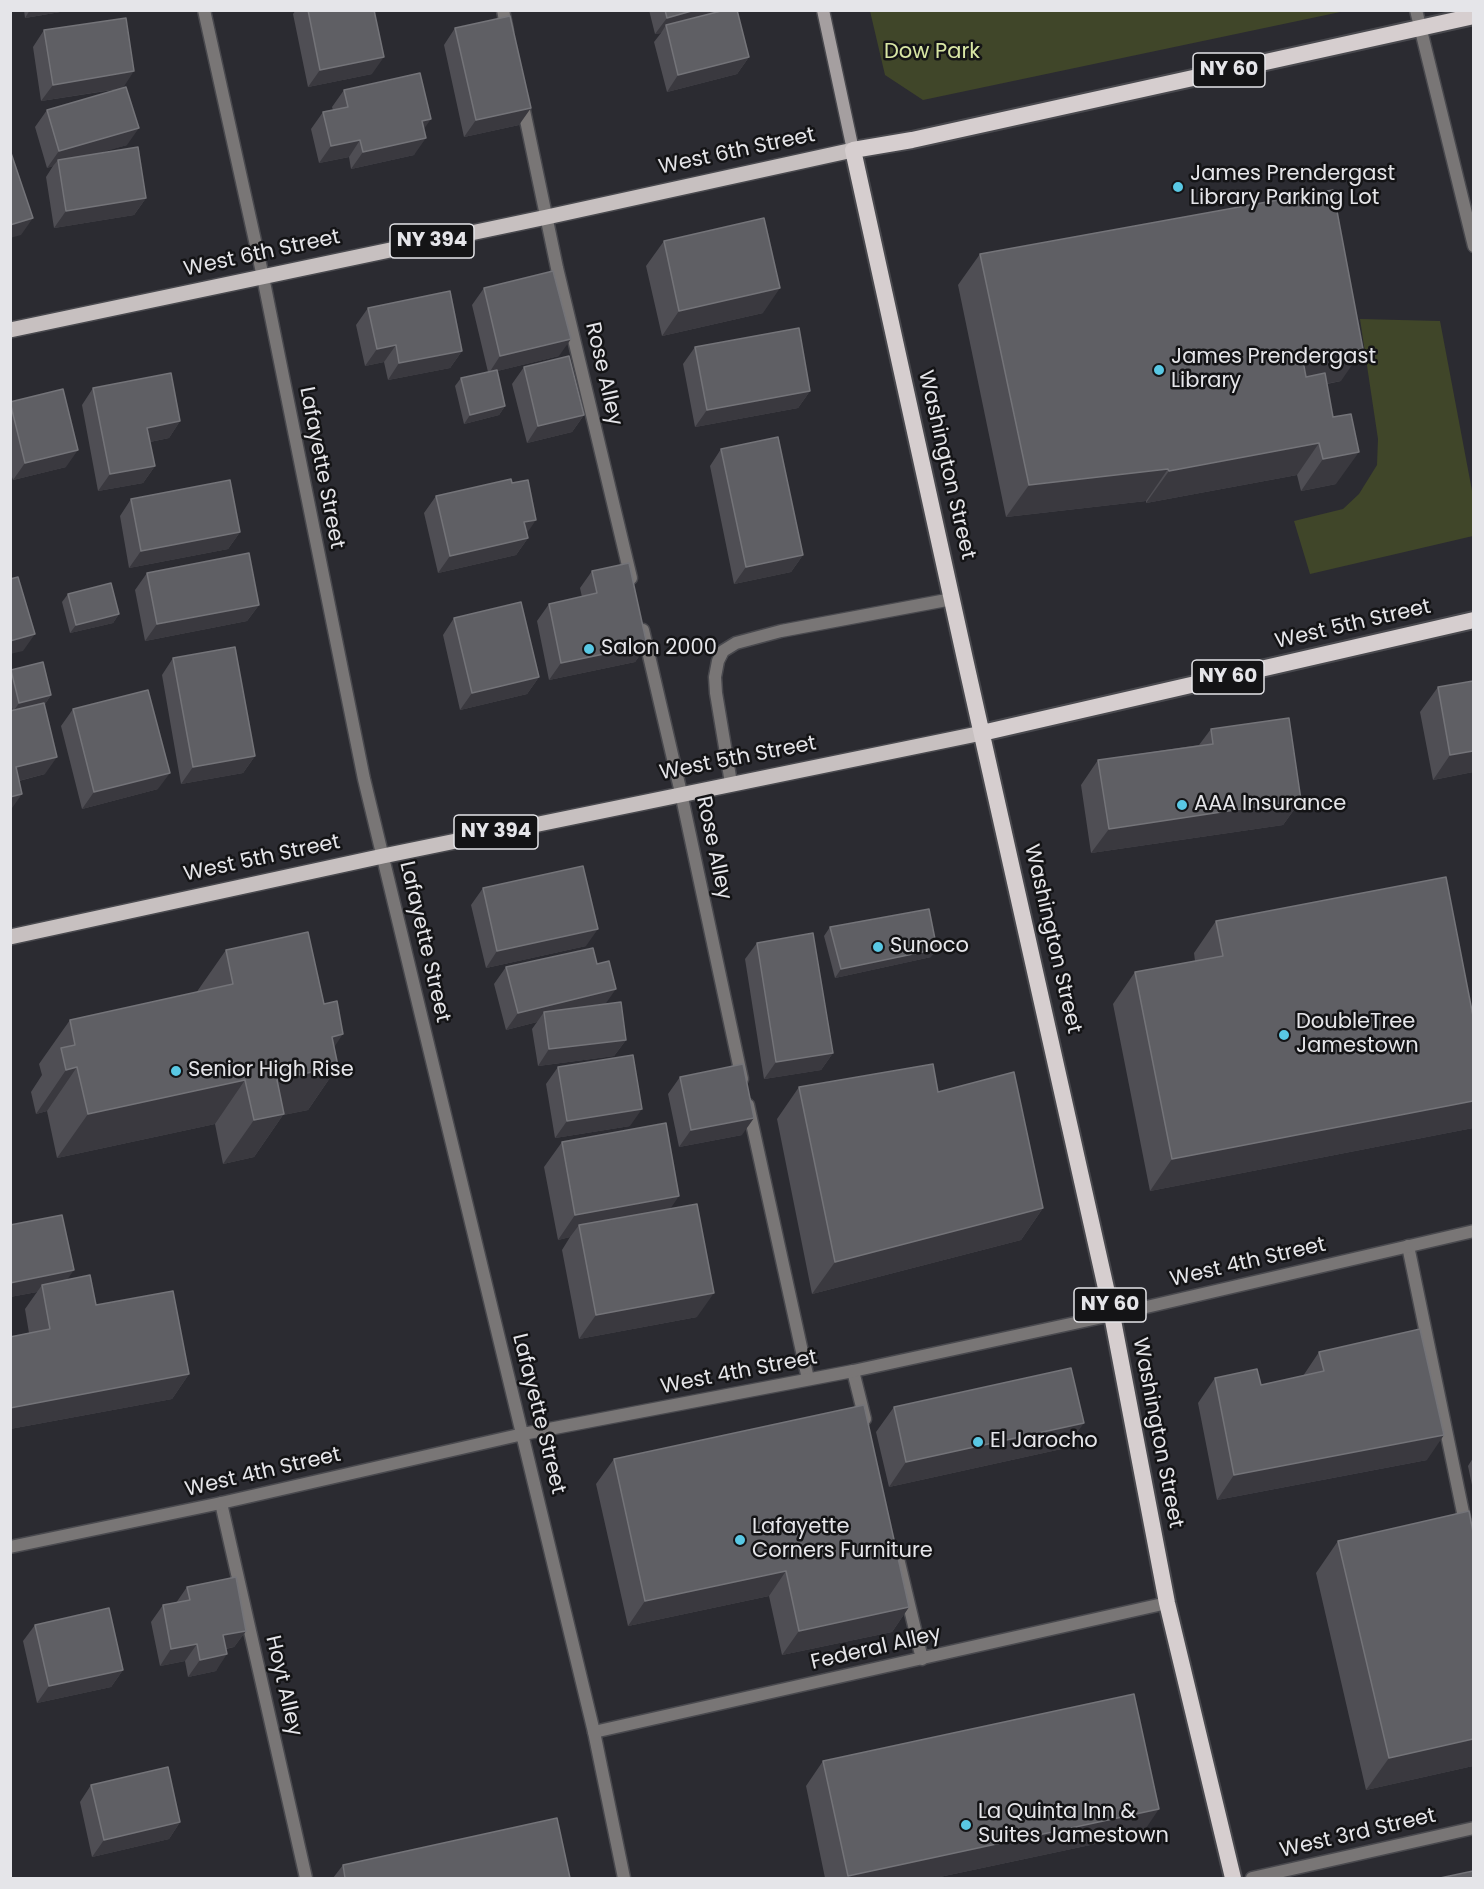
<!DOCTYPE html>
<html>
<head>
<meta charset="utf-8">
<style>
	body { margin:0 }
	#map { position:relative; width:1484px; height:1889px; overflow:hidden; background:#2b2b31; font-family:Poppins,sans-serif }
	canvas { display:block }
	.frame { position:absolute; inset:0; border:12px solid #e5e5e9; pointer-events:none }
</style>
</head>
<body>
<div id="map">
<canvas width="1484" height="1889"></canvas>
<div class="frame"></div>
</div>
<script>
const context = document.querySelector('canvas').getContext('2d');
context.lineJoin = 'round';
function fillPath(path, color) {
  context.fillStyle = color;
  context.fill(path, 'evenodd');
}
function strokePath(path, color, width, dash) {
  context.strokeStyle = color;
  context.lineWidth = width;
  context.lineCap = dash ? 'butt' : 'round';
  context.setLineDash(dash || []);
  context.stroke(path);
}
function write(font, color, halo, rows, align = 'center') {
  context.font = font + ' Poppins,sans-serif';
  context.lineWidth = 5;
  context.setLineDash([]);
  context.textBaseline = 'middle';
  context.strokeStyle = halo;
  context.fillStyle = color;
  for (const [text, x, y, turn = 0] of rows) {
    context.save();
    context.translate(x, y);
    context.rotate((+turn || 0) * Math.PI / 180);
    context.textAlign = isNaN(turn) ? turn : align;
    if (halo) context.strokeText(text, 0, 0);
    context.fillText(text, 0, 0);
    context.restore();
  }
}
fillPath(new Path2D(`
	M 870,11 L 870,10 L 1345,11 L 923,100 L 885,75 Z
	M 1360,319 L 1440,321 L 1473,496 L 1473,536 L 1310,574 L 1294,521 L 1343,509 L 1359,494 L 1377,465 L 1378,439 Z`), '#404629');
const service = new Path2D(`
	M 503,10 L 507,31
	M 522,101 L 557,268 L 631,578
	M 643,630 L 681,793 L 742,1079
	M 731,783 L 716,693 L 715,677 L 718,661 L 723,651 L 736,643 L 781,631 L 952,599
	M 748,1105 L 808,1379
	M 1408,1246 L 1466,1527
	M 853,1371 L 865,1419
	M 221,1503 L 306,1878
	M 896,1550 L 922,1659
	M 594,1732 L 1167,1603`);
const minor = new Path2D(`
	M 204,10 L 263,277 L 364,779 L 594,1732 L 624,1878
	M 1416,10 L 1474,246
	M 10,1547 L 221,1503 L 523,1434 L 853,1371 L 1112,1315 L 1474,1231`);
const tertiary = new Path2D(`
	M 1252,1878 L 1474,1828`);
const secondary = new Path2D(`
	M 823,10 L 853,150`);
const primary = new Path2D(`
	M 10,330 L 547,217 L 853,150
	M 10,937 L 383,856 L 982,733`);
const trunk = new Path2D(`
	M 982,733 L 1474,620
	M 1233,1878 L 1167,1603 L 1112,1315 L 965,659 L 853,150 L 912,140 L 1474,16`);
strokePath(service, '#49494e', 15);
strokePath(minor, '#49494e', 15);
strokePath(tertiary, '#49494e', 15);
strokePath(secondary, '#49494e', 15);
strokePath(primary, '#49494e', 18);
strokePath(trunk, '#49494e', 20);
strokePath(service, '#797676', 12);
strokePath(minor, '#797676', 12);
strokePath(tertiary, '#797676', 12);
strokePath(secondary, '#a59fa0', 12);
strokePath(primary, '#c7c0c0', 15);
strokePath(trunk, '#d6cecf', 16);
fillPath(new Path2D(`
	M 24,10 L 72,10 L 25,18 Z
	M 296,10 L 374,10 L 372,74 L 308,87 L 293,14 Z
	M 649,10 L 718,10 L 716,13 L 749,57 L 737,74 L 667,92 L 654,42 L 661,33 L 655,34 Z
	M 455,28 L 519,125 L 464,137 L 444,45 Z
	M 44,30 L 123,88 L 127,145 L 97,153 L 146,198 L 134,215 L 54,228 L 46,177 L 53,166 L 47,168 L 35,127 L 47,110 L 119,89 L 41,101 L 33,47 Z
	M 344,90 L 424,129 L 414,155 L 351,169 L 349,157 L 319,163 L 311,129 L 323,112 L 333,110 L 332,107 Z
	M 664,241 L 763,313 L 662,336 L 646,266 Z
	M 980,254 L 1341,381 L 1327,384 L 1336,484 L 1301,491 L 1297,475 L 1146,503 L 1146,501 L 1006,517 L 958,285 Z
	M 484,288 L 559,356 L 497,371 L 505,406 L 499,415 L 464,424 L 455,386 L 461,378 L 488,372 L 472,305 Z
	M 368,308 L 462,351 L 450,368 L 388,380 L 384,362 L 365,366 L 356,325 Z
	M 695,347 L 810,391 L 798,408 L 695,427 L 683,364 Z
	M 524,367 L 584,415 L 572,432 L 527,443 L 512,384 Z
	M 93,388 L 180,421 L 169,438 L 150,442 L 155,466 L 143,483 L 98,491 L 82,405 Z
	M 10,402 L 66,467 L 13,480 L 10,471 Z
	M 721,449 L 803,555 L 791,572 L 734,584 L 710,466 Z
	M 512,483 L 528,538 L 516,555 L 438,573 L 424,513 L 436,496 Z
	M 131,499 L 240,532 L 228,549 L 129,568 L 120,516 Z
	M 592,571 L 647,645 L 635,662 L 549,680 L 537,621 L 549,604 L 582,597 L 580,588 Z
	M 147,573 L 259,605 L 247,621 L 145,641 L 135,590 Z
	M 68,594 L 119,614 L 113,623 L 70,633 L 62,602 Z
	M 454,618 L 539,677 L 527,694 L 460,710 L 443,635 Z
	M 173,658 L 255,756 L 243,773 L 181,784 L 162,675 Z
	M 11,670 L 51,695 L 45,704 L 44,704 L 45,774 L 19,781 L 10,811 L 13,711 L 10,701 Z
	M 1438,687 L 1473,772 L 1433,780 L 1420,712 Z
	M 73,709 L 158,789 L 82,809 L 61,726 Z
	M 1211,729 L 1301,800 L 1283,825 L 1091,853 L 1081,785 L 1098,760 L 1199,745 Z
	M 483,888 L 586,946 L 486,968 L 471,905 Z
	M 1216,921 L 1473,1016 L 1473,1128 L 1150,1191 L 1113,1004 L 1135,972 L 1195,961 L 1194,953 Z
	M 830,927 L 931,957 L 835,978 L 824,936 Z
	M 757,943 L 833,1053 L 821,1070 L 764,1079 L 745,959 Z
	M 226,950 L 334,1048 L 338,1066 L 308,1110 L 283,1115 L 254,1157 L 223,1164 L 215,1124 L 57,1158 L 47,1111 L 36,1114 L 31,1092 L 42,1075 L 39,1064 L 70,1020 L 196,993 Z
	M 506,967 L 605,1004 L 626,1040 L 614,1056 L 538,1066 L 532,1029 L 537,1022 L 506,1030 L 494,984 Z
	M 558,1067 L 630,1126 L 555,1138 L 546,1084 Z
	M 680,1077 L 742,1135 L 679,1147 L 668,1094 Z
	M 799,1087 L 1043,1208 L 1021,1240 L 812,1294 L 777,1119 Z
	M 562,1142 L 670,1209 L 697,1317 L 579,1339 L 562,1250 L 570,1237 L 558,1240 L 544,1167 Z
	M 10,1225 L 67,1280 L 96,1305 L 189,1374 L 172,1399 L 10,1429 L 10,1337 L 29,1333 L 25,1309 L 37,1292 L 10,1297 Z
	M 1319,1352 L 1427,1460 L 1217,1500 L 1198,1403 L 1215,1378 L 1261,1385 L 1303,1376 Z
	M 894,1407 L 1066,1448 L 889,1487 L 876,1432 Z
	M 1473,1458 L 1473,1490 L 1468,1466 Z
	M 614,1459 L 909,1607 L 892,1632 L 782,1655 L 769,1596 L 628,1626 L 596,1484 Z
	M 1338,1541 L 1473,1766 L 1366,1790 L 1316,1573 Z
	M 187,1587 L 246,1631 L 234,1647 L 226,1649 L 216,1671 L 188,1677 L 185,1661 L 160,1666 L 151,1622 L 163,1605 L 176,1603 Z
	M 35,1625 L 123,1670 L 111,1687 L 37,1703 L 23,1641 Z
	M 823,1761 L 1142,1834 L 935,1878 L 825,1878 L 806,1786 Z
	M 91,1785 L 180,1822 L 169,1839 L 92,1857 L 80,1802 Z
	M 343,1865 L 570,1878 L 333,1878 Z`), '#4f4e54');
fillPath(new Path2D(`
	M 30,10 L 72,10 L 25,18 Z
	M 695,10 L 718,10 L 711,20 L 666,25 L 661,33 L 655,34 L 667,18 Z
	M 384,57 L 372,74 L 308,87 L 320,70 Z
	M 749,57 L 737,74 L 667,92 L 678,75 Z
	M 134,71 L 123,88 L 41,101 L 53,85 Z
	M 531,108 L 519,125 L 464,137 L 476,120 Z
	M 431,119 L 419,136 L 422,121 Z
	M 139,128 L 127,145 L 59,165 L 58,160 L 53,166 L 47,168 L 59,151 Z
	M 426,138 L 414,155 L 351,169 L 363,152 Z
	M 360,140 L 349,157 L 319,163 L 331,146 Z
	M 146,198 L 134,215 L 54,228 L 66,211 Z
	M 33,218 L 21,235 L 10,238 L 10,225 Z
	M 780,288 L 763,313 L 662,336 L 679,311 Z
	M 571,339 L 559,356 L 489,373 L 500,356 Z
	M 396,345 L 384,362 L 365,366 L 377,349 Z
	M 1363,349 L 1341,381 L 1280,392 L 1303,361 Z
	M 462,351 L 450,368 L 388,380 L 399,363 Z
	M 810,391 L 798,408 L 695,427 L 707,410 Z
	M 505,406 L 499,415 L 464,424 L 470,415 Z
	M 584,415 L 572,432 L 527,443 L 538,426 Z
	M 180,421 L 169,438 L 135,445 L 147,428 Z
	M 1319,443 L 1297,475 L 1146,503 L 1169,471 Z
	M 78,450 L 66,467 L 13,480 L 25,463 Z
	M 1359,452 L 1336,484 L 1301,491 L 1323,459 Z
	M 155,466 L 143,483 L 98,491 L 110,474 Z
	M 1168,469 L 1146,501 L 1006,517 L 1029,485 Z
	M 536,520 L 525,536 L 524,522 Z
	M 240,532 L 228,549 L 129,568 L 141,551 Z
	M 528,538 L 516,555 L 438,573 L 450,556 Z
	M 803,555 L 791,572 L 734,584 L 746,567 Z
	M 259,605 L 247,621 L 145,641 L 157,624 Z
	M 119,614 L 113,623 L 70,633 L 76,625 Z
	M 35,634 L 23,651 L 10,654 L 10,641 Z
	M 647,645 L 635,662 L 549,680 L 561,663 Z
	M 539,677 L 527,694 L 460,710 L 472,693 Z
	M 51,695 L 45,704 L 13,712 L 19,703 Z
	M 1473,751 L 1473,772 L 1433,780 L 1450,755 Z
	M 255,756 L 243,773 L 181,784 L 193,767 Z
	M 57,757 L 45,774 L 10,783 L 16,767 Z
	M 170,773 L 158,789 L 82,809 L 94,792 Z
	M 22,794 L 10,811 L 10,797 Z
	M 1301,800 L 1283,825 L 1091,853 L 1109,829 Z
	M 598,929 L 586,946 L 486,968 L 497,951 Z
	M 937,949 L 931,957 L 835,978 L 841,969 Z
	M 616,989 L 604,1006 L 544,1012 L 537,1022 L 506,1030 L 518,1013 Z
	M 343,1034 L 318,1071 L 338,1066 L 308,1110 L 283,1115 L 254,1157 L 223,1164 L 254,1120 L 277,1080 L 332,1037 Z
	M 626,1040 L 614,1056 L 538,1066 L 549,1049 Z
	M 833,1053 L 821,1070 L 764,1079 L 776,1062 Z
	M 77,1067 L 47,1111 L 36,1114 L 66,1070 Z
	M 245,1080 L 215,1124 L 57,1158 L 88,1114 Z
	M 1473,1101 L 1473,1128 L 1150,1191 L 1172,1159 Z
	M 642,1109 L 630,1126 L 555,1138 L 567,1121 Z
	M 754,1118 L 742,1135 L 679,1147 L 691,1130 Z
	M 679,1196 L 662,1221 L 579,1225 L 570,1237 L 558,1240 L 575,1215 Z
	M 1043,1208 L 1021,1240 L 812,1294 L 835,1262 Z
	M 74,1270 L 62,1287 L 42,1285 L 37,1292 L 10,1297 L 10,1283 Z
	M 714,1293 L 697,1317 L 579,1339 L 596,1315 Z
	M 189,1374 L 172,1399 L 10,1429 L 10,1408 Z
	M 1084,1423 L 1066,1448 L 889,1487 L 906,1462 Z
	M 1444,1435 L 1427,1460 L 1217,1500 L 1234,1475 Z
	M 786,1571 L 769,1596 L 628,1626 L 645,1601 Z
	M 909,1607 L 892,1632 L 782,1655 L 799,1631 Z
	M 246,1631 L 234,1647 L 212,1651 L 223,1635 Z
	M 197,1644 L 185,1661 L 160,1666 L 171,1649 Z
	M 227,1654 L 216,1671 L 188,1677 L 200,1660 Z
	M 123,1670 L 111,1687 L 37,1703 L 49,1686 Z
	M 1473,1739 L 1473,1766 L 1366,1790 L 1389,1758 Z
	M 1159,1809 L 1142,1834 L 935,1878 L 846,1878 L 848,1876 Z
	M 180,1822 L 169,1839 L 92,1857 L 104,1840 Z`), '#3a393f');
const building = new Path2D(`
	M 308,10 L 374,10 L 384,57 L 320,70 Z
	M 665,10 L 695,10 L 667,18 Z
	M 725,10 L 737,10 L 749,57 L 678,75 L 666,25 Z
	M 510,16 L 531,108 L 476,120 L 455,28 Z
	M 126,18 L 134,71 L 53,85 L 44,30 Z
	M 420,73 L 431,119 L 422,121 L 426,138 L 363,152 L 360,140 L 331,146 L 323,112 L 348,107 L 344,90 Z
	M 126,87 L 139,128 L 59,151 L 47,110 Z
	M 138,147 L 146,198 L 66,211 L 58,160 Z
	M 10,150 L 33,218 L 10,225 Z
	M 1333,190 L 1363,349 L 1303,361 L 1306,377 L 1325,373 L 1333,417 L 1351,414 L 1359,452 L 1323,459 L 1319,443 L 1169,471 L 1168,469 L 1029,485 L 980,254 Z
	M 764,218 L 780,288 L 679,311 L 664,241 Z
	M 553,271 L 571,339 L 500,356 L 484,288 Z
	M 450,291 L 462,351 L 399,363 L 396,345 L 377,349 L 368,308 Z
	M 799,328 L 810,391 L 707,410 L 695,347 Z
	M 569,356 L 584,415 L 538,426 L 524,367 Z
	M 497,370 L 505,406 L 470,415 L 461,378 Z
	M 171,373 L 180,421 L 147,428 L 155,466 L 110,474 L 93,388 Z
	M 63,389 L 78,450 L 25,463 L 10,402 Z
	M 778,437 L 803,555 L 746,567 L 721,449 Z
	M 511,479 L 512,483 L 528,480 L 536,520 L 524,522 L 528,538 L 450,556 L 436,496 Z
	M 230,480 L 240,532 L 141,551 L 131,499 Z
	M 249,553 L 259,605 L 157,624 L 147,573 Z
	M 629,563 L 647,645 L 561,663 L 549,604 L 597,593 L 592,571 Z
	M 18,577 L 35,634 L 10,641 L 10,579 Z
	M 111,583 L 119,614 L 76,625 L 68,594 Z
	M 521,602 L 539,677 L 472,693 L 454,618 Z
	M 235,647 L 255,756 L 193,767 L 173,658 Z
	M 43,662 L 51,695 L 19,703 L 11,670 Z
	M 1473,681 L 1473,751 L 1450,755 L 1438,687 Z
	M 148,690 L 170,773 L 94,792 L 73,709 Z
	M 44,703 L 57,757 L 16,767 L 22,794 L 10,797 L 10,711 Z
	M 1289,718 L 1301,800 L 1109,829 L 1098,760 L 1213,744 L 1211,729 Z
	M 583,866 L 598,929 L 497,951 L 483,888 Z
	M 1446,877 L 1473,1016 L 1473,1101 L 1172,1159 L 1135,972 L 1223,956 L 1216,921 Z
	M 929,909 L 937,949 L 841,969 L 830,927 Z
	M 308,932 L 324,1004 L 337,1001 L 343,1034 L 332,1037 L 338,1066 L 277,1080 L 284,1114 L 254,1120 L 245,1080 L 88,1114 L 77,1067 L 66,1070 L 61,1048 L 75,1045 L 70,1020 L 233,984 L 226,950 Z
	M 813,933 L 833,1053 L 776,1062 L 757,943 Z
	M 593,948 L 597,964 L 609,961 L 616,989 L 518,1013 L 506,967 Z
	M 621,1002 L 626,1040 L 549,1049 L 544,1012 Z
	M 633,1055 L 642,1109 L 567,1121 L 558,1067 Z
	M 743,1064 L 754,1118 L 691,1130 L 680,1077 Z
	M 933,1064 L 938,1092 L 1014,1072 L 1043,1208 L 835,1262 L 799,1087 Z
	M 666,1123 L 679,1196 L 575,1215 L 562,1142 Z
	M 697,1204 L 714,1293 L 596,1315 L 579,1225 Z
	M 62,1215 L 74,1270 L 10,1283 L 10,1225 Z
	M 90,1275 L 96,1305 L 173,1291 L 189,1374 L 10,1408 L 10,1337 L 50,1329 L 42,1285 Z
	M 1420,1329 L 1444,1435 L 1234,1475 L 1215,1378 L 1257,1369 L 1261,1385 L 1324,1371 L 1319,1352 Z
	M 1071,1368 L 1084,1423 L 906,1462 L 894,1407 Z
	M 864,1405 L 909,1607 L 799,1631 L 786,1571 L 645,1601 L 614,1459 Z
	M 1469,1511 L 1473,1532 L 1473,1739 L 1389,1758 L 1338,1541 Z
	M 236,1577 L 246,1631 L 223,1635 L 227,1654 L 200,1660 L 197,1644 L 171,1649 L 163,1605 L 190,1600 L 187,1587 Z
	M 109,1608 L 123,1670 L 49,1686 L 35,1625 Z
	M 1134,1694 L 1159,1809 L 848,1876 L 823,1761 Z
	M 168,1767 L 180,1822 L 104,1840 L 91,1785 Z
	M 557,1818 L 570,1878 L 345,1878 L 343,1865 Z
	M 1473,1871 L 1473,1878 L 1440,1878 Z`);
fillPath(building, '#5f5f64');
strokePath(building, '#747479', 1.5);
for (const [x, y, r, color] of [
	[1178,187,6,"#59c8e4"],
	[1159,370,6,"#59c8e4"],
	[589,649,6,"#59c8e4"],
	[1182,805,6,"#59c8e4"],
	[878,947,6,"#59c8e4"],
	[1284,1035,6,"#59c8e4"],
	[176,1071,6,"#59c8e4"],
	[978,1442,6,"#59c8e4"],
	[740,1540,6,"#59c8e4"],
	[966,1825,6,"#59c8e4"]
]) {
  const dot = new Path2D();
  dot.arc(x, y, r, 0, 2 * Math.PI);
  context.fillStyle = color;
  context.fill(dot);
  strokePath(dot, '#141416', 2);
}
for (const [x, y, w] of [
	[1229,70,72],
	[432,241,84],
	[1228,677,72],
	[496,832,84],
	[1110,1305,72]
]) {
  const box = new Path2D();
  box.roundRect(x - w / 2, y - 17, w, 34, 4.5);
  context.fillStyle = '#141416';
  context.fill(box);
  strokePath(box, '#e5e5e9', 1.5);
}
write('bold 20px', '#e5e5e9', null, [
	["NY 60",1229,70],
	["NY 394",432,241],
	["NY 60",1228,677],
	["NY 394",496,832],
	["NY 60",1110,1305]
]);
write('21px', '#d8e6a4', '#141416', [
	["Dow Park",932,53]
]);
write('21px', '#e5e5e9', '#141416', [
	["West 6th Street",737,152,-12],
	["West 6th Street",262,254,-12],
	["Rose Alley",603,374,77],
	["Washington Street",946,465,77],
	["Lafayette Street",321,468,79],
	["West 5th Street",1353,625,-13],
	["West 5th Street",738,759,-11],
	["Rose Alley",713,848,78],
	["West 5th Street",262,859,-12],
	["Washington Street",1052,939,77],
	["Lafayette Street",424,942,77],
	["West 4th Street",1248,1263,-13],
	["West 4th Street",739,1373,-11],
	["Lafayette Street",538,1414,76],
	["Washington Street",1157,1433,79],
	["West 4th Street",263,1473,-13],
	["Federal Alley",876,1649,-13],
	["Hoyt Alley",283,1686,77],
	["West 3rd Street",1358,1834,-13]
]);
write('21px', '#e5e5e9', '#141416', [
	["James Prendergast",1190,175],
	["Library Parking Lot",1190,199],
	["James Prendergast",1171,358],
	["Library",1171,382],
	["Salon 2000",601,649],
	["AAA Insurance",1194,805],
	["Sunoco",890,947],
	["DoubleTree",1296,1023],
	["Jamestown",1296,1047],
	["Senior High Rise",188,1071],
	["El Jarocho",990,1442],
	["Lafayette",752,1528],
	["Corners Furniture",752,1552],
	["La Quinta Inn &",978,1813],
	["Suites Jamestown",978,1837]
], 'left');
</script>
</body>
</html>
